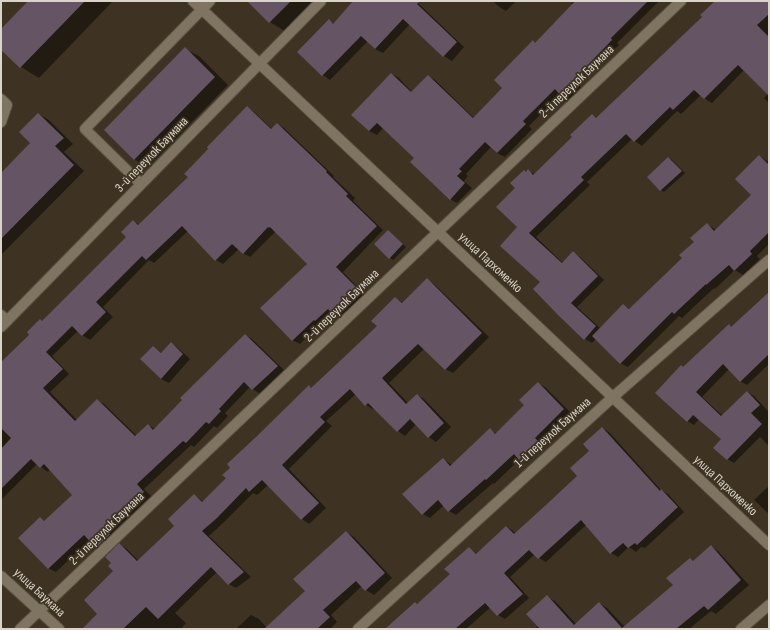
<!DOCTYPE html>
<html>
<head>
<meta charset="utf-8">
<style>
	body { margin:0 }
	#map { position:relative; width:770px; height:630px; overflow:hidden; background:#3e3323; font-family:"Sofia Sans Condensed",sans-serif }
	canvas { display:block }
	.frame { position:absolute; inset:0; border:2px solid #dad4c9; pointer-events:none }
</style>
</head>
<body>
<div id="map">
<canvas width="770" height="630"></canvas>
<div class="frame"></div>
</div>
<script>
const context = document.querySelector('canvas').getContext('2d');
context.lineJoin = 'round';
function fillPath(path, color) {
  context.fillStyle = color;
  context.fill(path, 'evenodd');
}
function strokePath(path, color, width, dash) {
  context.strokeStyle = color;
  context.lineWidth = width;
  context.lineCap = dash ? 'butt' : 'round';
  context.setLineDash(dash || []);
  context.stroke(path);
}
function write(font, color, halo, rows, align = 'center') {
  context.font = font + ' "Sofia Sans Condensed",sans-serif';
  context.lineWidth = 3.5;
  context.setLineDash([]);
  context.textBaseline = 'middle';
  context.strokeStyle = halo;
  context.fillStyle = color;
  for (const [text, x, y, turn = 0] of rows) {
    context.save();
    context.translate(x, y);
    context.rotate((+turn || 0) * Math.PI / 180);
    context.textAlign = isNaN(turn) ? turn : align;
    if (halo) context.strokeText(text, 0, 0);
    context.fillText(text, 0, 0);
    context.restore();
  }
}
fillPath(new Path2D(`
	M 30,1 L 113,1 L 39,78 L 21,67 L 1,48 L 1,31 Z
	M 248,1 L 320,1 L 288,33 L 270,22 Z
	M 363,1 L 420,1 L 418,3 L 464,47 L 452,61 L 444,56 L 410,24 L 383,53 L 375,49 L 368,41 L 330,80 L 323,75 L 298,52 L 329,21 L 334,24 Z
	M 493,1 L 516,1 L 506,11 L 498,6 Z
	M 574,1 L 659,1 L 617,43 L 619,45 L 579,85 L 581,87 L 569,99 L 561,94 L 529,126 L 532,129 L 505,157 L 497,153 L 491,147 L 466,174 L 468,176 L 464,181 L 472,188 L 457,203 L 450,199 L 415,158 L 383,128 L 377,135 L 369,131 L 392,74 L 399,78 L 412,92 L 428,76 L 435,80 L 474,118 L 503,88 L 533,42 L 536,43 L 572,6 L 571,4 Z
	M 715,1 L 769,1 L 769,103 L 764,98 L 768,94 L 744,70 L 712,103 L 704,98 L 701,95 L 681,114 L 677,111 L 642,146 L 632,139 L 587,182 L 590,185 L 536,237 L 563,263 L 573,253 L 580,257 L 604,280 L 577,307 L 600,328 L 623,305 L 631,309 L 684,258 L 695,242 L 707,224 L 716,230 L 752,195 L 759,156 L 769,162 L 769,244 L 757,256 L 760,259 L 743,275 L 735,270 L 715,289 L 714,288 L 682,318 L 679,316 L 628,367 L 620,363 L 596,339 L 592,343 L 585,339 L 541,282 L 518,227 L 517,188 L 528,171 L 535,174 L 573,137 L 592,115 L 597,118 L 703,17 L 715,2 Z
	M 185,49 L 199,56 L 228,85 L 148,167 L 134,159 Z
	M 247,107 L 254,112 L 272,129 L 277,124 L 284,128 L 334,176 L 333,177 L 355,198 L 353,201 L 383,230 L 343,272 L 365,295 L 341,318 L 334,314 L 323,324 L 321,323 L 300,344 L 292,340 L 308,264 L 276,231 L 250,257 L 243,253 L 239,249 L 223,264 L 216,260 L 188,231 L 154,263 L 149,260 L 103,307 L 113,317 L 90,340 L 82,335 L 78,331 L 52,356 L 69,374 L 50,392 L 77,420 L 97,400 L 104,404 L 137,436 L 148,425 L 155,429 L 245,335 L 252,339 L 285,371 L 260,394 L 250,387 L 225,413 L 228,416 L 217,428 L 214,426 L 194,447 L 191,445 L 144,489 L 151,496 L 112,533 L 117,539 L 104,551 L 97,547 L 90,540 L 56,572 L 48,568 L 40,519 L 45,521 L 73,495 L 50,469 L 48,472 L 41,467 L 37,464 L 1,500 L 1,364 L 127,237 L 133,221 L 140,225 L 189,177 Z
	M 38,114 L 49,120 L 73,144 L 64,152 L 84,171 L 1,255 L 1,174 L 32,143 Z
	M 668,158 L 672,160 L 685,173 L 664,192 L 661,190 L 648,177 Z
	M 388,231 L 391,233 L 406,247 L 393,260 L 390,258 Z
	M 427,279 L 434,284 L 489,337 L 453,373 L 445,369 L 424,349 L 389,383 L 408,403 L 417,395 L 424,399 L 451,427 L 436,442 L 429,437 L 416,424 L 405,436 L 398,431 L 375,408 L 373,409 L 366,405 L 356,394 L 326,421 L 332,426 L 289,469 L 326,508 L 309,524 L 302,519 L 268,485 L 257,495 L 253,493 L 224,522 L 209,536 L 251,577 L 236,588 L 229,584 L 217,572 L 175,613 L 186,623 L 181,629 L 98,629 L 98,614 L 114,571 L 112,563 L 120,545 L 127,549 L 139,561 L 175,526 L 194,495 L 204,502 L 227,478 L 309,386 L 312,388 L 378,326 L 395,298 L 404,303 Z
	M 769,294 L 769,364 L 747,385 L 740,381 L 729,369 L 702,397 L 723,416 L 748,392 L 754,396 L 768,411 L 769,411 L 769,446 L 760,437 L 734,463 L 727,459 L 722,439 L 699,419 L 694,425 L 687,421 L 684,368 L 729,325 L 732,327 Z
	M 171,343 L 178,348 L 190,359 L 169,383 L 161,379 L 141,359 L 153,347 L 162,353 Z
	M 538,383 L 545,387 L 571,413 L 541,442 L 545,446 L 527,463 L 520,459 L 494,484 L 493,483 L 456,515 L 449,511 L 444,505 L 430,518 L 423,514 L 444,460 L 452,465 L 490,430 L 497,434 L 525,405 Z
	M 602,428 L 609,432 L 662,491 L 668,494 L 684,512 L 645,548 L 641,547 L 636,552 L 629,547 L 618,557 L 611,553 L 586,525 L 546,562 L 539,558 L 535,554 L 510,577 L 529,598 L 505,619 L 498,615 L 491,607 L 466,629 L 391,629 L 415,603 L 418,604 L 451,574 L 469,548 L 477,554 L 507,527 L 513,531 L 516,534 L 578,476 Z
	M 769,486 L 769,514 L 754,500 Z
	M 346,532 L 354,537 L 392,578 L 374,595 L 366,590 L 362,586 L 331,615 L 337,622 L 330,629 L 236,629 L 251,615 L 259,619 L 267,628 L 307,591 Z
	M 711,546 L 718,551 L 749,585 L 716,614 L 711,611 L 689,629 L 535,629 L 538,626 L 547,597 L 555,601 L 576,624 L 599,603 L 607,608 L 625,627 L 674,586 L 690,559 L 694,561 Z`), '#0007');
fillPath(new Path2D(`
	M 28,1 L 85,1 L 20,68 L 1,50 L 1,29 Z
	M 247,1 L 291,1 L 269,23 Z
	M 353,1 L 420,1 L 417,4 L 457,42 L 443,57 L 403,19 L 375,49 L 361,36 L 322,76 L 297,52 L 329,19 L 333,24 Z
	M 575,1 L 648,1 L 611,38 L 612,40 L 573,80 L 575,82 L 561,96 L 555,89 L 523,121 L 526,124 L 497,153 L 485,142 L 459,169 L 462,171 L 457,176 L 465,183 L 450,200 L 410,162 L 414,158 L 377,123 L 369,131 L 351,115 L 391,73 L 411,92 L 428,75 L 473,118 L 502,88 L 494,80 L 533,40 L 535,43 Z
	M 715,1 L 769,1 L 769,14 L 757,25 L 769,37 L 769,96 L 738,65 L 704,99 L 694,90 L 673,110 L 670,107 L 634,142 L 626,134 L 581,177 L 584,180 L 529,233 L 562,263 L 573,251 L 598,276 L 571,303 L 596,326 L 584,340 L 558,315 L 533,289 L 540,282 L 500,246 L 517,227 L 496,207 L 515,188 L 510,183 L 524,170 L 526,172 L 528,169 L 533,175 L 572,137 L 570,135 L 592,114 L 596,118 L 702,17 L 700,15 Z
	M 185,47 L 215,77 L 134,160 L 104,130 Z
	M 247,106 L 271,129 L 277,123 L 327,171 L 326,172 L 348,194 L 346,196 L 377,226 L 336,267 L 359,290 L 333,314 L 328,309 L 315,321 L 314,320 L 292,341 L 260,308 L 307,264 L 270,227 L 269,228 L 268,227 L 243,254 L 232,244 L 215,261 L 182,226 L 146,260 L 142,256 L 96,302 L 106,312 L 82,336 L 72,326 L 46,352 L 63,369 L 43,388 L 75,421 L 97,399 L 135,436 L 148,424 L 153,430 L 182,400 L 180,398 L 245,334 L 278,366 L 252,390 L 244,382 L 219,409 L 221,411 L 209,424 L 206,422 L 186,443 L 183,441 L 137,484 L 144,492 L 105,529 L 110,534 L 96,548 L 84,535 L 48,569 L 18,538 L 40,517 L 44,521 L 72,495 L 44,464 L 40,468 L 31,459 L 1,489 L 1,449 L 11,438 L 1,428 L 1,362 L 29,335 L 27,332 L 40,319 L 42,321 L 126,237 L 121,232 L 133,220 L 138,225 L 188,177 L 184,174 L 208,149 L 207,147 Z
	M 38,113 L 64,138 L 55,146 L 74,165 L 1,239 L 1,173 L 30,143 L 19,132 Z
	M 759,155 L 769,165 L 769,232 L 750,251 L 752,254 L 734,271 L 729,265 L 706,285 L 706,284 L 674,314 L 672,312 L 620,364 L 592,336 L 623,304 L 629,309 L 682,258 L 679,255 L 694,242 L 690,238 L 707,223 L 714,231 L 751,195 L 735,179 Z
	M 668,157 L 682,171 L 660,191 L 647,177 Z
	M 388,230 L 403,244 L 389,259 L 374,244 Z
	M 427,278 L 482,333 L 445,370 L 418,344 L 382,378 L 406,404 L 417,394 L 444,423 L 428,438 L 410,419 L 397,432 L 368,403 L 365,406 L 350,389 L 320,417 L 325,422 L 282,465 L 319,503 L 301,520 L 262,480 L 249,492 L 246,488 L 217,518 L 202,531 L 244,572 L 228,585 L 211,567 L 158,619 L 146,607 L 123,629 L 82,629 L 97,614 L 84,600 L 113,571 L 108,566 L 111,563 L 105,557 L 119,543 L 137,561 L 174,526 L 168,519 L 194,494 L 202,502 L 226,478 L 222,475 L 230,468 L 227,464 L 256,437 L 309,385 L 311,388 L 341,360 L 377,326 L 371,321 L 395,297 L 402,303 Z
	M 769,292 L 769,354 L 740,382 L 723,364 L 696,392 L 721,416 L 747,391 L 760,405 L 751,413 L 762,424 L 727,460 L 713,448 L 721,439 L 693,415 L 687,422 L 655,393 L 681,365 L 683,367 L 729,324 L 731,327 Z
	M 171,342 L 183,354 L 161,379 L 140,359 L 153,346 L 161,353 Z
	M 538,382 L 564,409 L 535,438 L 539,442 L 519,460 L 514,454 L 486,480 L 485,479 L 448,512 L 438,500 L 422,515 L 402,494 L 443,458 L 450,466 L 490,428 L 495,434 L 524,405 L 519,400 Z
	M 602,427 L 660,491 L 661,489 L 678,507 L 637,545 L 635,543 L 628,548 L 623,543 L 610,554 L 581,520 L 538,559 L 529,550 L 504,573 L 523,594 L 497,616 L 485,603 L 455,629 L 385,629 L 415,602 L 417,604 L 450,574 L 444,569 L 469,547 L 476,554 L 506,526 L 514,534 L 547,504 L 577,476 L 570,468 L 589,451 L 583,444 Z
	M 346,531 L 385,573 L 365,591 L 356,581 L 323,610 L 330,617 L 317,629 L 264,629 L 305,591 L 293,579 Z
	M 711,545 L 741,580 L 708,610 L 704,606 L 676,629 L 540,629 L 526,614 L 547,595 L 574,625 L 599,602 L 622,628 L 673,585 L 666,578 L 690,558 L 693,561 Z`), '#645464');
const lane = new Path2D(`
	M 1,99 L 7,105 L 1,122
	M 141,184 L 85,129 L 210,1
	M 1,315 L 7,321`);
const street = new Path2D(`
	M 193,1 L 438,232 L 769,545
	M 1,327 L 321,1
	M 1,576 L 59,629
	M 20,629 L 681,1
	M 358,629 L 613,397 L 769,260
	M 741,629 L 769,605`);
strokePath(lane, '#574f40', 12);
strokePath(street, '#574f40', 12);
strokePath(lane, '#7f7361', 10);
strokePath(street, '#7f7361', 10);
write('13px', '#dad4c9', '#3e3323', [
	["2-й переулок Баумана",577,82,-44],
	["3-й переулок Баумана",152,155,-46],
	["улица Пархоменко",490,263,43],
	["2-й переулок Баумана",342,306,-44],
	["1-й переулок Баумана",553,433,-42],
	["улица Пархоменко",725,486,43],
	["2-й переулок Баумана",107,529,-44],
	["улица Баумана",39,593,43]
]);
</script>
</body>
</html>
